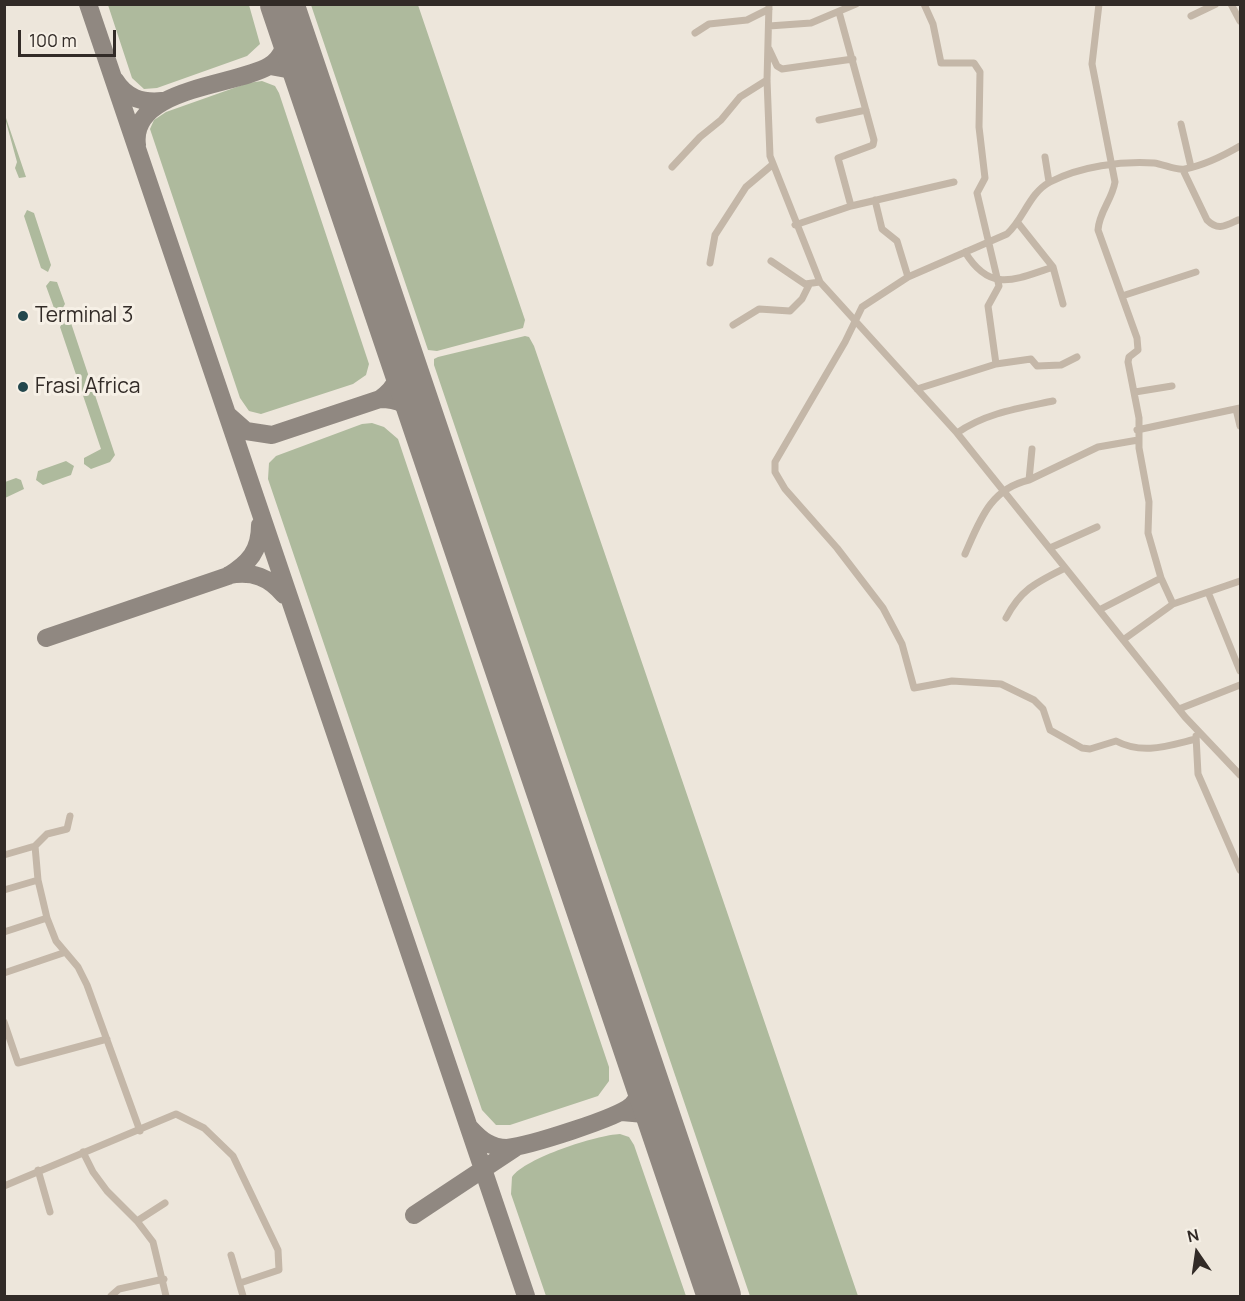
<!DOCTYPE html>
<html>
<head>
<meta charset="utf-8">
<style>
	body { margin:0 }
	#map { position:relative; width:1245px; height:1301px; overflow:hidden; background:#ede6db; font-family:Manrope,sans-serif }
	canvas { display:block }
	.frame { position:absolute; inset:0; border:6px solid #322b27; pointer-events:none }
	.north { position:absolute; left:1167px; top:1223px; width:60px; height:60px; -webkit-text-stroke:4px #f6f0e6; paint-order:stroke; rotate:347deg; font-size:16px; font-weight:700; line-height:24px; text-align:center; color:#322b27 }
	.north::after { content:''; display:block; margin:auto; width:21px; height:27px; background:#322b27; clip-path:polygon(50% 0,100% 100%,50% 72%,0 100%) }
	.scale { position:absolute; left:18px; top:30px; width:98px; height:27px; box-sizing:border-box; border:3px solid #322b27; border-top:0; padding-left:8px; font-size:18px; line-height:21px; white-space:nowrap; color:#322b27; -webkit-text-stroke:4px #f6f0e6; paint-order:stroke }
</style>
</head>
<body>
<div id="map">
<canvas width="1245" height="1301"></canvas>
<div class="frame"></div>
<div class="north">N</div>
<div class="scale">100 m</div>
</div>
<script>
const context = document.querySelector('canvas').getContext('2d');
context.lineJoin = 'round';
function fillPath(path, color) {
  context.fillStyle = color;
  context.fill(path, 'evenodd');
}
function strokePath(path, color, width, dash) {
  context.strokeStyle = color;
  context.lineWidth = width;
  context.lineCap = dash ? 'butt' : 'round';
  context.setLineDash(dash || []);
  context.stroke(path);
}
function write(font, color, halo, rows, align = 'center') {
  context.font = font + ' Manrope,sans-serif';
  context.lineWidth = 6;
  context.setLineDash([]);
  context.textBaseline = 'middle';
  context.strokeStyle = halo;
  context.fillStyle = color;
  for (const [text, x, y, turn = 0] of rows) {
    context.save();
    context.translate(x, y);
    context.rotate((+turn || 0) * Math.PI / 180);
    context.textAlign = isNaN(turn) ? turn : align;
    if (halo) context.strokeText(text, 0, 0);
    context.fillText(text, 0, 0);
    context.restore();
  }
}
fillPath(new Path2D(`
	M 108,5 L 249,5 L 260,44 L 247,56 L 157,88 L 144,89 L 132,78 Z
	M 311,5 L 418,5 L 525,320 L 523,328 L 437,351 L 428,350 Z
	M 262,81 L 275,86 L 279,93 L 369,364 L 366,375 L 353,384 L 261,414 L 249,411 L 240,398 L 150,129 L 154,120 L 166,112 L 248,83 Z
	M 5,118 L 6,118 L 26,177 L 19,178 L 15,168 L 17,162 Z
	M 27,210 L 34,213 L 51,265 L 48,272 L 41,268 L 24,216 Z
	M 50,281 L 57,282 L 65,304 L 61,311 L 54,308 L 46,286 Z
	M 64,320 L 71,323 L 115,455 L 110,462 L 91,469 L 84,464 L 84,458 L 101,449 L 60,327 Z
	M 525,336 L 529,337 L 534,346 L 858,1296 L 750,1296 L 434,365 L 434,359 L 438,357 Z
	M 372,423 L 384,427 L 398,439 L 609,1067 L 609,1081 L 598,1096 L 510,1125 L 496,1125 L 482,1110 L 268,479 L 269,463 L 276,456 L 362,424 Z
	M 66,461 L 74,466 L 71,475 L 43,485 L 36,480 L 38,471 Z
	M 16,478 L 21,480 L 24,489 L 5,498 L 5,482 Z
	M 620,1134 L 629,1137 L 634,1145 L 686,1296 L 546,1296 L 511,1194 L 512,1177 C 525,1158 597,1135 620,1134 Z`), '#aeba9d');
strokePath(new Path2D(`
	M 88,4 L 526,1296
	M 270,66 L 292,70 L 310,87
	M 115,80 C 126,98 142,103 162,101
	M 137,145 C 129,88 235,86 269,66 C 285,57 288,38 288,22
	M 380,399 C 398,386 402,373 399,351
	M 229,416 L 246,431 L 272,435 L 380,399 C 399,399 410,405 422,420
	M 229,575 C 253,571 269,577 284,595
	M 46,638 L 228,576 C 249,563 260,551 260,525
	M 622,1112 L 644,1114 L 663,1132
	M 470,1128 C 481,1140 491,1148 507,1148 C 528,1146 618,1118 632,1105 C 644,1093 643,1077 640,1061
	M 414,1215 L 515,1148`), '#908881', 18);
strokePath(new Path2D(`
	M 282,4 L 719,1296`), '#908881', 44);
strokePath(new Path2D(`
	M 769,4 L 767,80 L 770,156 L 820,282 L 957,433 L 1185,717 L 1240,775
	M 1099,4 L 1092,64 L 1115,182 C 1112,200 1099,212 1098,230 L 1137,338 L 1138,350 L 1129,357 L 1128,362 L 1139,418 L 1139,448 L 1149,502 L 1148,533 L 1161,578 L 1173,604
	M 1231,4 L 1240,21
	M 839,12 L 874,140 L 873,145 L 838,158 L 851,206
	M 1191,16 L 1216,4
	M 769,26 L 811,23 L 856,4
	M 695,33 L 709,24 L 747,20 L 769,9
	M 769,49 L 777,66 L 782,69 L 853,59
	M 819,120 L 866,110
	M 1181,124 L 1191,167
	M 1045,157 L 1049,182
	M 672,167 L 700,137 L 721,120 L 740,97 L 767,80
	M 1183,170 L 1207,220 C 1218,231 1225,226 1238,220
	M 875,200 L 882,229 L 897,241 L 908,277
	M 1018,223 L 1053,267 L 1063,304
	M 795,225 L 851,206 L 954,182
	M 965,252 C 990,293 1014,280 1053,267
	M 771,261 L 805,284 L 820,282
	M 710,263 L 715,235 L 746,187 L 772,165
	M 1122,296 L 1196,272
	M 733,325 L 759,309 L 790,311 L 802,299 L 809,285
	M 996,364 L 1031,359 L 1037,366 L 1061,365 L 1077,357
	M 917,389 L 996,364 L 988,306 L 999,286 L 977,193 L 985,178 L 979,127 L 980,72 L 974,63 L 941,63 L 933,24 L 924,4
	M 1135,392 L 1172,386
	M 1236,409 L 1240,426
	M 1137,430 L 1240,408
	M 957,433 C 985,413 1020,408 1053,401
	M 1029,480 L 1098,447 L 1138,440
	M 1050,548 L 1097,527
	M 965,554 C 980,520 990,489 1029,480 L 1032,449
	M 1208,592 L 1240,671
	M 1099,610 L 1161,578
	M 1006,618 C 1021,589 1037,582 1065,568
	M 1123,640 L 1173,604 L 1240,581
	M 1179,709 L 1240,685
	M 1196,736 L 1198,774 L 1240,870
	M 1196,739 C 1167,746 1143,755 1116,741 L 1090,749 L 1082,748 L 1050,730 L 1043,709 L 1034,700 L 1001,684 L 952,681 L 914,688 L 902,644 L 883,608 L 837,548 L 785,489 L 775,472 L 775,462 L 845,342 L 862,307 L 908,277 L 1007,234 C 1024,219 1029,193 1050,182 C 1081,166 1121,161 1154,163 C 1163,164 1177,171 1185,169 C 1205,165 1223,156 1240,146
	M 70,816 L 67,829 L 47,834 L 35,846 L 38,880 L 47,918 L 56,941 L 78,967 L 87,985 L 140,1131
	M 4,855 L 35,846
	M 4,890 L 38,880
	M 4,932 L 47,918
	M 4,973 L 63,953
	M 4,1022 L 18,1063 L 107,1039
	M 83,1152 L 93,1172 L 107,1191 L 137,1221 L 153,1242 L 166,1296
	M 38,1170 L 50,1212
	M 4,1186 L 176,1114 L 204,1128 L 233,1156 L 278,1250 L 279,1270 L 240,1283
	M 137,1221 L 165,1203
	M 231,1255 L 243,1296
	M 111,1296 L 119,1289 L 164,1279`), '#c4b7a8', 7);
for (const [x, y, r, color] of [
	[23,316,6,"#23474d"],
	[23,387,6,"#23474d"]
]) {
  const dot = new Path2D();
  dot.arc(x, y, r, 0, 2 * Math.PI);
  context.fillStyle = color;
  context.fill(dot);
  strokePath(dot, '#f6f0e6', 2);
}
write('21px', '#322b27', '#f6f0e6', [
	["Terminal 3",35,316],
	["Frasi Africa",35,387]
], 'left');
</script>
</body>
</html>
